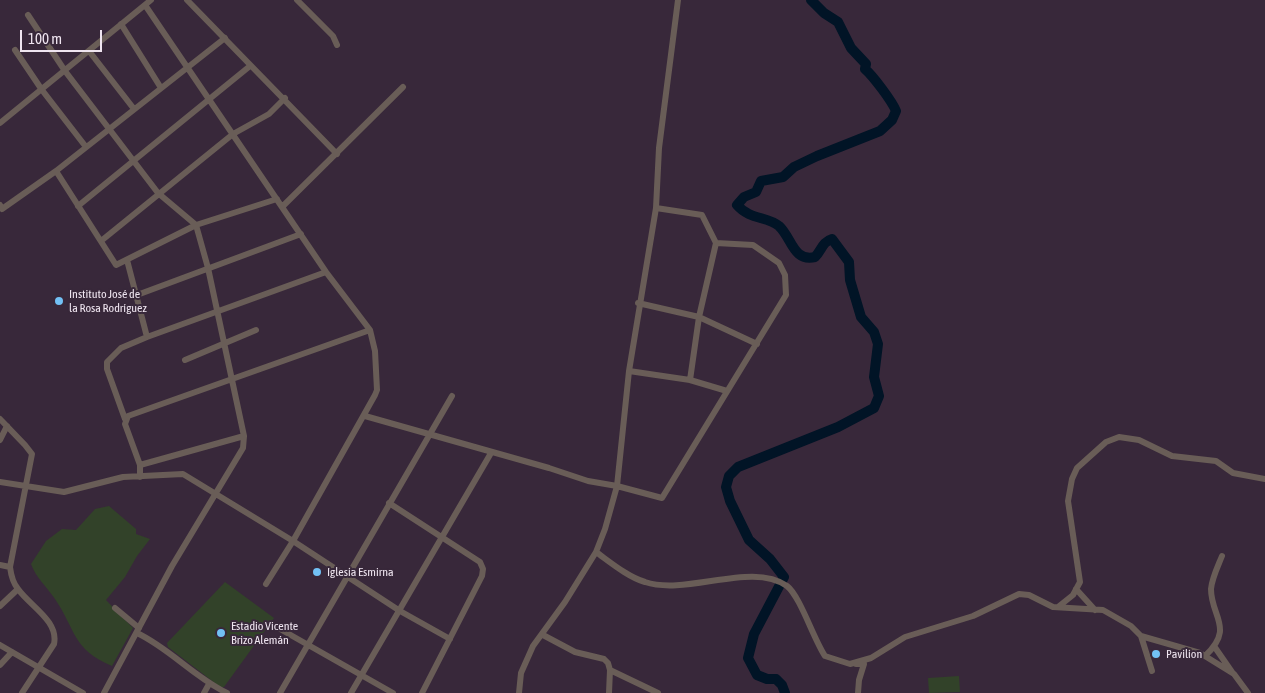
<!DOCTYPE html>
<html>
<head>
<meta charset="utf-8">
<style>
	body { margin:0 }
	#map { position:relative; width:1265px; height:693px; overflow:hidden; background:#38283a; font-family:"Asap Condensed",sans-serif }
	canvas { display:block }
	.scale { position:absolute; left:20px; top:30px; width:82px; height:22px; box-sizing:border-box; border:2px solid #efe5f0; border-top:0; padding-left:6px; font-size:15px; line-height:18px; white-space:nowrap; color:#efe5f0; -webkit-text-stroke:4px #38283a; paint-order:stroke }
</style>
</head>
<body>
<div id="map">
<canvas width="1265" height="693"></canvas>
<div class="scale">100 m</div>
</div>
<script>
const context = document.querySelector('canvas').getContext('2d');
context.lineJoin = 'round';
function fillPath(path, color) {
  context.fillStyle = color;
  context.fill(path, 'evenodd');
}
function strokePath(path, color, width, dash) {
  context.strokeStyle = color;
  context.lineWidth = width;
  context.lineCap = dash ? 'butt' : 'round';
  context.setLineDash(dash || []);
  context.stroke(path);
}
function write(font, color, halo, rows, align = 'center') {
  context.font = font + ' "Asap Condensed",sans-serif';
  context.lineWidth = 4;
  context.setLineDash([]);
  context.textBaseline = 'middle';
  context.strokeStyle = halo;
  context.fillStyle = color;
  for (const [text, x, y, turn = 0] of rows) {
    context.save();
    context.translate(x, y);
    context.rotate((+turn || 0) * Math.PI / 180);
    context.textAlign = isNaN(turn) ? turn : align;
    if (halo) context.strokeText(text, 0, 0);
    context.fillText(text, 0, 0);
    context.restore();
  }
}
fillPath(new Path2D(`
	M 109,506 L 136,529 L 136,534 L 150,539 L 137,556 L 125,577 L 106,600 L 133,628 L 112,666 C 72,649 76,630 55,599 C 47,587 36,578 31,564 L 46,541 L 62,529 L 76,530 L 95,509 Z
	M 225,582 L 274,618 L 224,687 L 220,687 L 168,647 L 167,643 Z
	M 959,676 L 960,692 L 929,693 L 928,678 Z`), '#324229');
strokePath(new Path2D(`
	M 785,693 L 782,685 L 776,679 L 767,679 L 757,675 L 748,658 L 754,634 L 784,577 L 770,559 L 749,540 L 730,501 L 726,487 L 729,476 L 738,467 L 838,427 L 874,408 L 879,396 L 874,377 L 878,344 L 874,332 L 861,317 L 850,280 L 849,262 L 832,239 C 822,242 822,250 815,257 C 793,262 792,238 779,226 C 767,216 750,220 737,205 L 744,197 L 756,192 L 761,181 L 783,177 L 794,167 L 817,156 L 880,131 L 892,120 L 896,111 C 892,101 873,76 865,69 L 866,64 L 851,48 L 838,22 L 824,13 L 811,0`), '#011426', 10);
strokePath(new Path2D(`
	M 187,0 L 337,154
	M 297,0 L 333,36 L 337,45
	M 145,5 L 326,272 L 370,330 L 375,351 L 377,390 L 375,395 L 293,541 L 266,584
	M 28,15 L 65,71 L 158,193 L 196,225 L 208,268 L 244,436 L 243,448 L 172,566 L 104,693
	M 121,24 L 161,88
	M 15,50 L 42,90 L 86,147
	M 89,51 L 134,109
	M 0,123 L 151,0
	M 56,171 L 116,265 L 196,225 L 277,199
	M 0,205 L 2,209 L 56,171 L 225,38
	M 78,206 L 250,66
	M 282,207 L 403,87
	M 656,208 L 702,215 L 716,243 L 699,317 L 690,380
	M 101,241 L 233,134 L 269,114 L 285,98
	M 127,260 L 147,337 L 326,272
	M 137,295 L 301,234
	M 638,303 L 699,317 L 757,344
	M 185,360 L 256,330
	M 629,371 L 690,380 L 727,391
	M 365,416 L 549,468 L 588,481 L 617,486 L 662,498 L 786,295 L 785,275 L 779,263 L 753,245 L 716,243
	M 0,419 L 25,445 L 32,454 L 10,567 C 11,575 13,583 18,589 C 30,606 59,621 54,644 L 22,693
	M 125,419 L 107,369 L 107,362 L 121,348 L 147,337
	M 0,440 L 7,426
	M 140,465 L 244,436
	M 140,477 L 140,465 L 125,424 L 128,416 L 370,330
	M 0,482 L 64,492 L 123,477 L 183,474 L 293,541 L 400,611 L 450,639
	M 389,503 L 480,562 L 483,569 L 482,576 L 422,693
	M 596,552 C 610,562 628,577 645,582 C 687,596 752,561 787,586 C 800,596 814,640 825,656 L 850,664 L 871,658 L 905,637 L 973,616 L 1019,594 L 1029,595 L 1053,607 L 1103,610 L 1131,626 L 1141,636 L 1200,653 L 1234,674 L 1248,693
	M 0,565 L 10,567
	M 1076,589 L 1095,610
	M 0,606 L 18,589
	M 1058,607 L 1073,595 L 1080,582 L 1068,501 L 1072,479 L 1077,468 L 1106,442 L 1119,437 L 1139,440 L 1172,456 L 1216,461 L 1233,473 L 1265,479
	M 115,608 L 139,628
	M 273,625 L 393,693
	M 137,633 C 169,648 194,677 227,693
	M 543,635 L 575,652 L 604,659 L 608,663 L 610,670 L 609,693
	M 1141,636 L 1152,671
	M 0,645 L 83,693
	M 1214,646 L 1232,672
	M 1205,656 C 1235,628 1211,617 1211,589 C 1212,578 1218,566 1222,556
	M 856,664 L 864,664 L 859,680 L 858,693
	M 0,665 L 12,652
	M 610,670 L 658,693
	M 204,693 L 209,684
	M 280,693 L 452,396
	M 351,693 L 491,453
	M 519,693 L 521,673 L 533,646 L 565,602 L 596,552 L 605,529 L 617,486 L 629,371 L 656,208 L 659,148 L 678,0`), '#695d57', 6);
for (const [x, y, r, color] of [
	[59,301,5,"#72c1f5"],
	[317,572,5,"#72c1f5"],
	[221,633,5,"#72c1f5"],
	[1156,654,5,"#72c1f5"]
]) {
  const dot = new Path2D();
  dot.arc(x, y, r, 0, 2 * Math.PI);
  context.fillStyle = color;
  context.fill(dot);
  strokePath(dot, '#38283a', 2);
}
write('12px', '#efe5f0', '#38283a', [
	["Instituto José de",69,294],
	["la Rosa Rodríguez",69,308],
	["Iglesia Esmirna",327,572],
	["Estadio Vicente",231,626],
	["Brizo Alemán",231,640],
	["Pavilion",1166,654]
], 'left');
</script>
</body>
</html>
